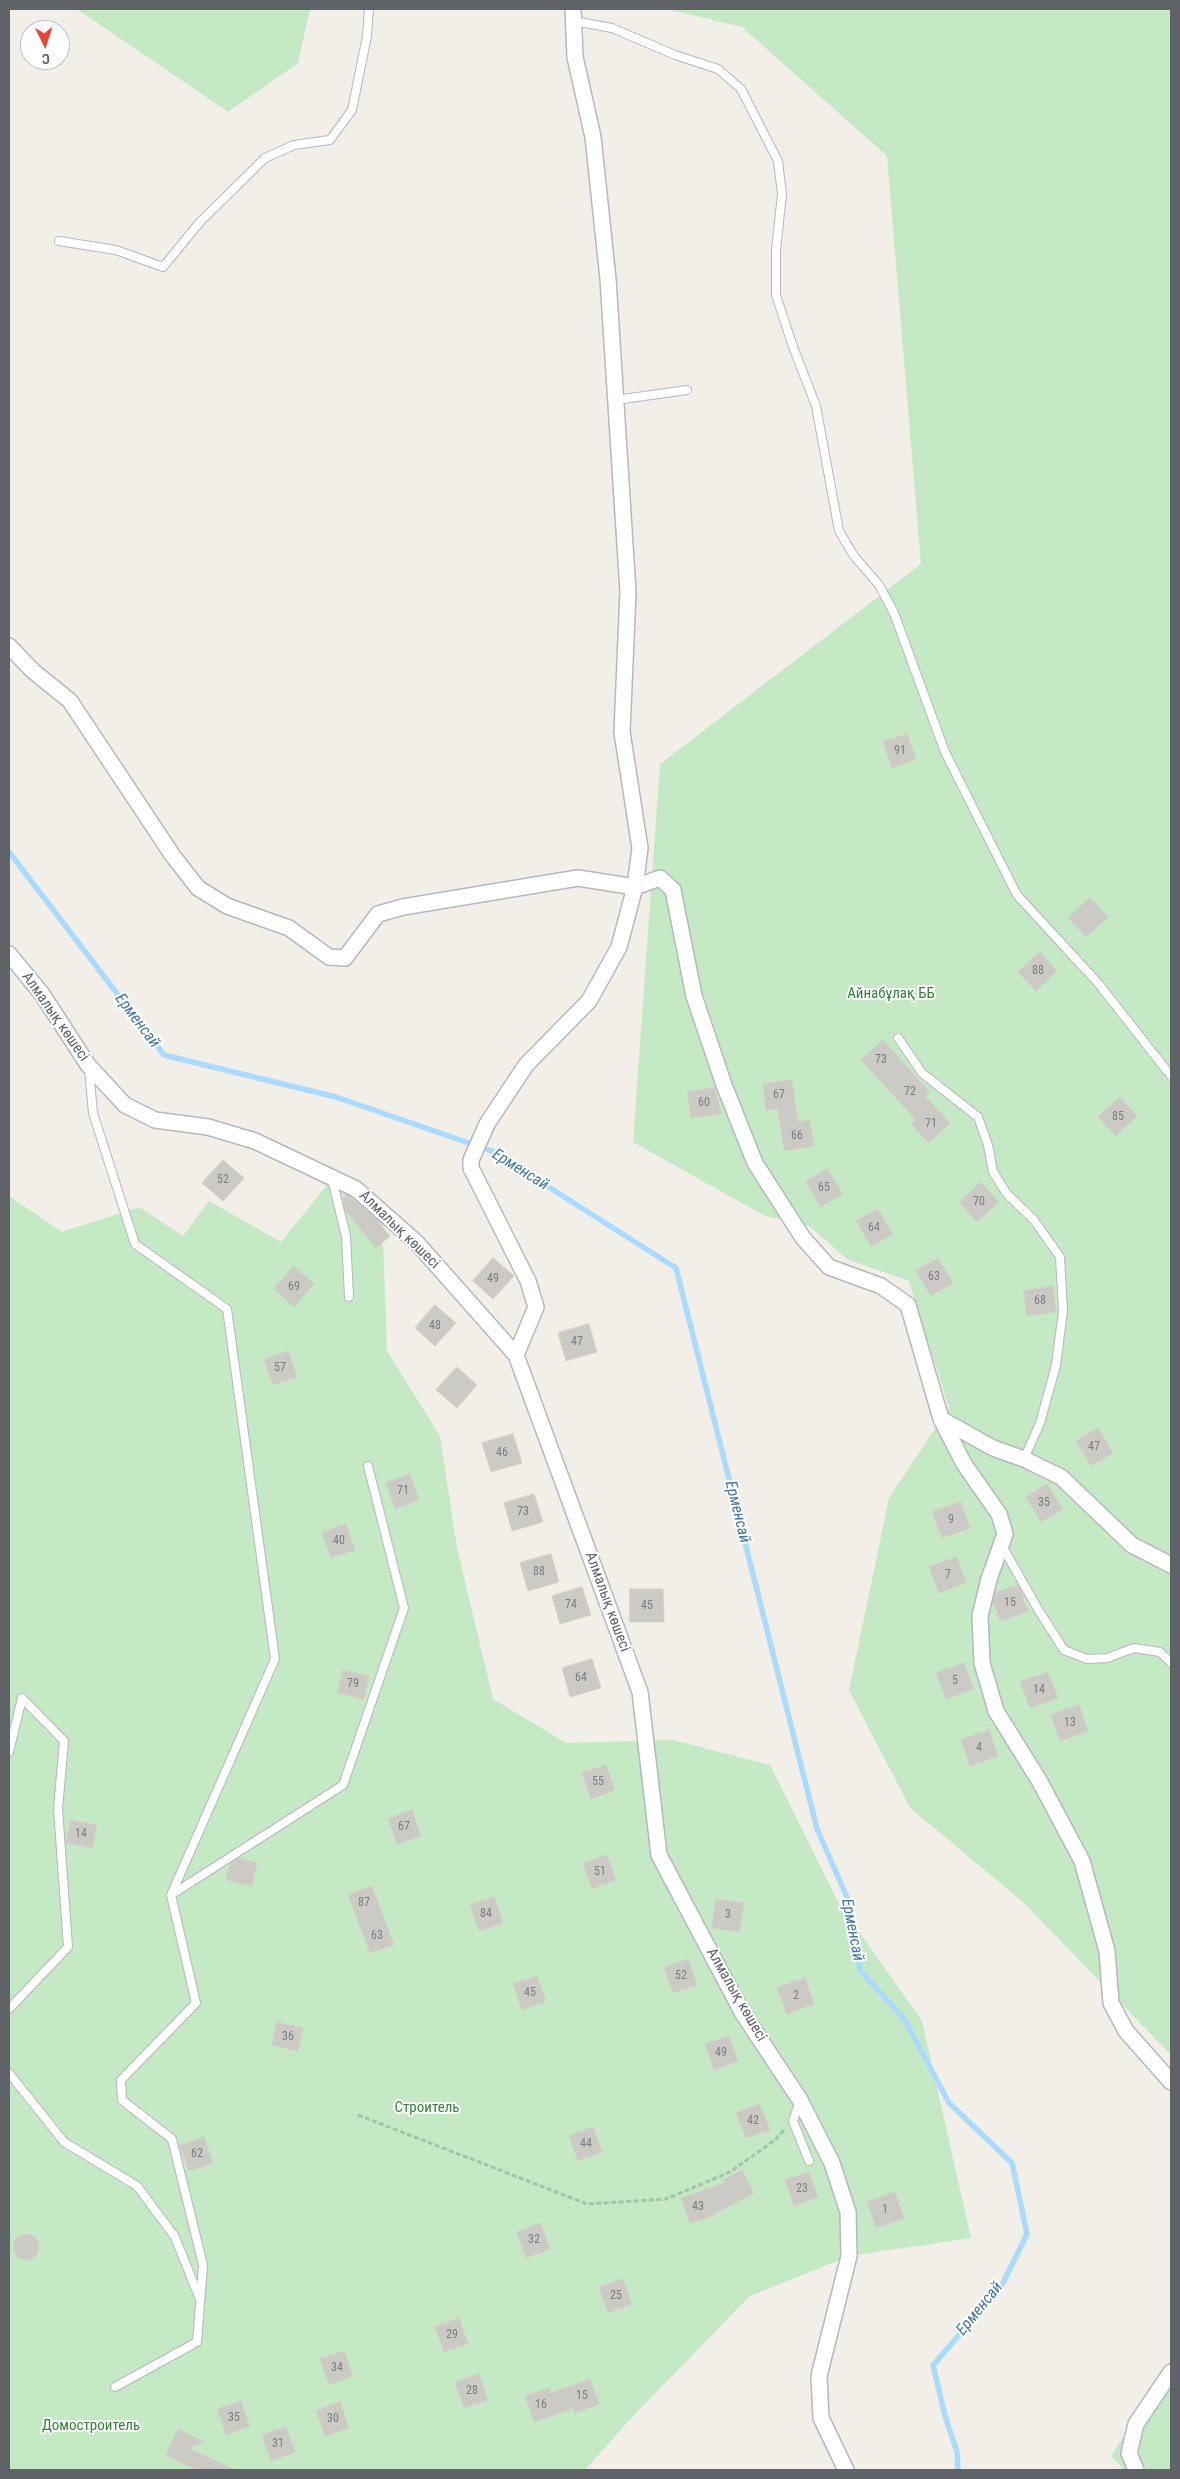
<!DOCTYPE html>
<html>
<head>
<meta charset="utf-8">
<style>
	body { margin:0 }
	#map { position:relative; width:1180px; height:2479px; overflow:hidden; background:#f1efe8; font-family:"Roboto Condensed",sans-serif }
	canvas { display:block }
	.frame { position:absolute; inset:0; border:10px solid #5f6368; pointer-events:none }
	.north { position:absolute; left:20px; top:20px; width:50px; height:50px; box-sizing:border-box; background:#fff; border:1px solid #bfc1c3; border-radius:50%; rotate:176deg; font-size:14px; font-weight:700; line-height:20px; text-align:center; color:#5f6368 }
	.north::after { content:''; display:block; margin:auto; width:18px; height:22px; background:#ea4335; clip-path:polygon(50% 0,100% 100%,50% 72%,0 100%) }
</style>
</head>
<body>
<div id="map">
<canvas width="1180" height="2479"></canvas>
<div class="frame"></div>
<div class="north">С</div>
</div>
<script>
const context = document.querySelector('canvas').getContext('2d');
context.lineJoin = 'round';
function fillPath(path, color) {
  context.fillStyle = color;
  context.fill(path, 'evenodd');
}
function strokePath(path, color, width, dash) {
  context.strokeStyle = color;
  context.lineWidth = width;
  context.lineCap = dash ? 'butt' : 'round';
  context.setLineDash(dash || []);
  context.stroke(path);
}
function write(font, color, halo, rows, align = 'center') {
  context.font = font + ' "Roboto Condensed",sans-serif';
  context.lineWidth = 4;
  context.setLineDash([]);
  context.textBaseline = 'middle';
  context.strokeStyle = halo;
  context.fillStyle = color;
  for (const [text, x, y, turn = 0] of rows) {
    context.save();
    context.translate(x, y);
    context.rotate((+turn || 0) * Math.PI / 180);
    context.textAlign = isNaN(turn) ? turn : align;
    if (halo) context.strokeText(text, 0, 0);
    context.fillText(text, 0, 0);
    context.restore();
  }
}
fillPath(new Path2D(`
	M 77,9 L 310,9 L 298,63 L 228,112 Z
	M 667,9 L 1171,9 L 1171,2055 L 1023,1902 L 910,1808 L 849,1690 L 889,1498 L 949,1408 L 909,1281 L 847,1259 L 809,1226 L 765,1216 L 633,1142 L 660,764 L 921,564 L 887,156 L 742,27 Z
	M 332,1179 L 382,1212 L 387,1351 L 440,1436 L 457,1548 L 493,1699 L 566,1743 L 673,1740 L 770,1765 L 838,1902 L 922,2021 L 971,2238 L 849,2256 L 750,2296 L 633,2416 L 585,2470 L 9,2470 L 9,1196 L 62,1232 L 139,1207 L 183,1236 L 209,1201 L 281,1242 Z
	M 1171,2362 L 1171,2470 L 1125,2470 L 1111,2456 Z`), '#c5e8c5');
strokePath(new Path2D(`
	M 9,852 L 164,1055 L 336,1097 L 492,1151 L 676,1268 L 817,1829 L 850,1904 L 860,1970 L 905,2020 L 949,2103 L 1012,2163 L 1027,2234 L 1001,2287 L 933,2365 L 945,2416 L 957,2452 L 958,2470`), '#aadaff', 5.5);
const building = new Path2D(`
	M 907,734 L 916,759 L 892,768 L 883,742 Z
	M 1090,898 L 1108,917 L 1086,937 L 1068,918 Z
	M 1040,952 L 1057,971 L 1036,991 L 1018,972 Z
	M 883,1040 L 930,1092 L 925,1096 L 950,1123 L 929,1143 L 911,1124 L 916,1120 L 861,1060 Z
	M 792,1080 L 798,1122 L 810,1120 L 814,1146 L 784,1151 L 778,1109 L 766,1110 L 763,1084 Z
	M 715,1088 L 721,1114 L 691,1118 L 687,1092 Z
	M 1120,1097 L 1137,1116 L 1116,1136 L 1098,1117 Z
	M 223,1160 L 244,1178 L 223,1201 L 202,1183 Z
	M 827,1169 L 843,1194 L 821,1207 L 806,1182 Z
	M 981,1182 L 999,1202 L 977,1222 L 959,1202 Z
	M 347,1195 L 376,1219 L 390,1236 L 376,1248 L 345,1210 L 343,1199 Z
	M 878,1209 L 893,1234 L 871,1247 L 856,1221 Z
	M 493,1258 L 514,1276 L 493,1299 L 473,1281 Z
	M 938,1258 L 953,1283 L 931,1296 L 916,1271 Z
	M 294,1266 L 314,1284 L 294,1307 L 274,1289 Z
	M 1053,1286 L 1056,1312 L 1027,1316 L 1023,1291 Z
	M 435,1305 L 456,1323 L 435,1346 L 415,1328 Z
	M 589,1324 L 597,1352 L 566,1361 L 558,1333 Z
	M 288,1351 L 297,1377 L 273,1385 L 264,1360 Z
	M 457,1367 L 477,1385 L 457,1408 L 436,1390 Z
	M 1098,1428 L 1113,1453 L 1091,1466 L 1076,1441 Z
	M 513,1434 L 522,1463 L 491,1472 L 482,1443 Z
	M 410,1474 L 419,1500 L 395,1509 L 386,1483 Z
	M 1047,1484 L 1063,1509 L 1041,1522 L 1026,1497 Z
	M 534,1494 L 543,1522 L 512,1531 L 504,1503 Z
	M 961,1502 L 970,1528 L 942,1538 L 932,1512 Z
	M 346,1524 L 355,1550 L 331,1558 L 322,1533 Z
	M 551,1554 L 559,1582 L 528,1591 L 520,1563 Z
	M 957,1557 L 966,1583 L 939,1593 L 929,1567 Z
	M 1018,1585 L 1028,1611 L 1000,1621 L 993,1601 L 995,1593 Z
	M 582,1587 L 591,1615 L 560,1624 L 552,1596 Z
	M 630,1589 L 663,1589 L 664,1622 L 630,1622 Z
	M 592,1659 L 601,1688 L 570,1697 L 562,1668 Z
	M 964,1663 L 974,1689 L 946,1699 L 936,1673 Z
	M 343,1670 L 369,1676 L 364,1699 L 338,1693 Z
	M 1048,1672 L 1058,1698 L 1030,1708 L 1020,1682 Z
	M 1079,1705 L 1088,1731 L 1060,1741 L 1051,1715 Z
	M 989,1730 L 998,1756 L 970,1766 L 961,1740 Z
	M 606,1765 L 615,1790 L 591,1799 L 582,1773 Z
	M 412,1810 L 421,1836 L 397,1844 L 388,1819 Z
	M 71,1820 L 97,1825 L 92,1848 L 66,1843 Z
	M 607,1855 L 616,1880 L 592,1889 L 583,1863 Z
	M 239,1858 L 257,1863 L 252,1886 L 226,1880 L 230,1864 Z
	M 372,1886 L 394,1945 L 370,1953 L 348,1895 Z
	M 494,1897 L 503,1923 L 479,1931 L 470,1905 Z
	M 716,1899 L 744,1903 L 739,1932 L 712,1928 Z
	M 688,1959 L 697,1985 L 673,1993 L 664,1968 Z
	M 537,1976 L 546,2001 L 522,2010 L 513,1984 Z
	M 805,1978 L 814,2004 L 787,2014 L 777,1988 Z
	M 277,2022 L 303,2028 L 298,2051 L 272,2045 Z
	M 729,2036 L 738,2061 L 714,2070 L 705,2044 Z
	M 760,2104 L 770,2130 L 746,2138 L 736,2113 Z
	M 593,2127 L 602,2152 L 578,2161 L 569,2136 Z
	M 204,2137 L 213,2163 L 189,2171 L 180,2146 Z
	M 742,2170 L 754,2193 L 714,2214 L 714,2215 L 690,2224 L 681,2198 L 725,2183 L 723,2180 Z
	M 809,2172 L 818,2197 L 794,2206 L 785,2180 Z
	M 895,2192 L 904,2218 L 876,2228 L 867,2202 Z
	M 541,2223 L 550,2249 L 526,2258 L 517,2232 Z
	M13 2247a13 13 0 1 1 26 0a13 13 0 1 1-26 0Z
	M 623,2279 L 632,2304 L 608,2313 L 599,2287 Z
	M 459,2318 L 468,2344 L 444,2352 L 435,2327 Z
	M 344,2351 L 353,2376 L 329,2385 L 320,2359 Z
	M 479,2374 L 488,2400 L 464,2408 L 455,2383 Z
	M 590,2379 L 599,2404 L 575,2413 L 573,2408 L 534,2422 L 525,2396 L 549,2388 L 551,2393 Z
	M 241,2401 L 250,2426 L 226,2435 L 217,2409 Z
	M 340,2402 L 349,2428 L 325,2436 L 316,2411 Z
	M 286,2427 L 295,2452 L 271,2461 L 262,2435 Z
	M 178,2429 L 204,2442 L 188,2448 L 235,2470 L 197,2470 L 166,2455 Z`);
fillPath(building, '#cccac5');
strokePath(building, '#d6d1c6', 1);
const lane = new Path2D(`
	M 574,21 L 612,28 L 675,55 L 718,69 L 741,89 L 778,161 L 782,194 L 776,250 L 776,295 L 792,344 L 816,406 L 839,531 L 854,556 L 879,585 L 894,613 L 945,752 L 1017,895 L 1098,983 L 1171,1076
	M 59,241 L 116,250 L 163,267 L 200,222 L 265,158 L 294,145 L 330,140 L 352,110 L 367,36 L 369,9
	M 616,400 L 687,390
	M 898,1038 L 922,1073 L 978,1117 L 988,1145 L 993,1172 L 1007,1194 L 1034,1220 L 1060,1257 L 1063,1311 L 1056,1365 L 1040,1423 L 1024,1459
	M 89,1069 L 93,1113 L 135,1244 L 227,1309 L 275,1659 L 171,1895 L 196,2003 L 121,2080 L 122,2100 L 172,2139 L 203,2265 L 197,2342 L 115,2387
	M 332,1179 L 346,1236 L 349,1297
	M 1002,1546 L 1039,1611 L 1064,1650 L 1087,1659 L 1107,1658 L 1134,1648 L 1160,1652 L 1171,1663
	M 9,1752 L 22,1698 L 64,1741 L 58,1809 L 68,1947 L 9,2009
	M 171,1895 L 343,1785 L 404,1608 L 368,1466
	M 9,2073 L 64,2142 L 137,2186 L 175,2237 L 199,2297
	M 800,2101 L 793,2121 L 809,2161`);
const street = new Path2D(`
	M 9,646 L 33,671 L 70,701 L 173,856 L 198,888 L 227,906 L 289,928 L 329,957 L 345,958 L 378,914 L 403,907 L 578,878 L 635,887 L 660,878 L 673,890 L 694,996 L 724,1085 L 755,1163 L 803,1238 L 829,1267 L 881,1286 L 908,1305 L 941,1419 L 964,1464 L 999,1514 L 1005,1534 L 989,1579 L 980,1616 L 982,1663 L 996,1711 L 1040,1782 L 1082,1861 L 1107,1951 L 1111,2003 L 1126,2031 L 1171,2082
	M 9,954 L 42,994 L 88,1065 L 125,1105 L 155,1120 L 208,1127 L 255,1141 L 356,1189 L 416,1242 L 516,1355 L 640,1692 L 659,1855 L 742,2012 L 800,2100 L 832,2163 L 848,2212 L 849,2256 L 819,2376 L 821,2418 L 846,2470
	M 516,1355 L 536,1307 L 528,1281 L 471,1168 L 471,1160 L 487,1124 L 526,1065 L 589,1001 L 619,947 L 635,887 L 640,848 L 622,732 L 628,592 L 608,279 L 593,137 L 575,57 L 573,9
	M 941,1419 L 993,1448 L 1024,1459 L 1061,1477 L 1132,1545 L 1171,1565
	M 1136,2470 L 1129,2453 L 1136,2424 L 1171,2372`);
strokePath(lane, '#b5b8bc', 10);
strokePath(street, '#b5b8bc', 18);
strokePath(new Path2D(`
	M 358,2115 L 587,2204 L 666,2199 L 730,2172 L 775,2140 L 784,2130`), '#9cc7a9', 3, [5, 2.5]);
strokePath(lane, '#fff', 8);
strokePath(street, '#fff', 15);
write('12px', '#7a7d7f', null, [
	["91",900,751],
	["88",1038,971],
	["73",881,1060],
	["72",910,1092],
	["67",779,1095],
	["60",704,1103],
	["85",1118,1117],
	["71",931,1124],
	["66",797,1136],
	["52",223,1180],
	["65",824,1188],
	["70",979,1202],
	["64",874,1228],
	["63",934,1277],
	["49",493,1279],
	["69",294,1287],
	["68",1040,1301],
	["48",435,1326],
	["47",577,1342],
	["57",280,1368],
	["47",1094,1447],
	["46",502,1453],
	["71",403,1491],
	["35",1044,1503],
	["73",523,1512],
	["9",951,1520],
	["40",339,1541],
	["88",539,1572],
	["7",948,1575],
	["15",1010,1603],
	["74",571,1605],
	["45",647,1606],
	["64",581,1678],
	["5",955,1681],
	["79",353,1684],
	["14",1039,1690],
	["13",1070,1723],
	["4",979,1748],
	["55",598,1782],
	["67",404,1827],
	["14",81,1834],
	["51",600,1872],
	["87",364,1903],
	["84",486,1914],
	["3",728,1915],
	["63",377,1936],
	["52",681,1976],
	["45",530,1993],
	["2",796,1996],
	["36",288,2037],
	["49",721,2053],
	["42",753,2121],
	["44",586,2144],
	["62",197,2154],
	["23",802,2189],
	["43",698,2207],
	["1",885,2210],
	["32",534,2240],
	["25",616,2296],
	["29",452,2335],
	["34",337,2368],
	["28",472,2391],
	["15",582,2396],
	["16",541,2405],
	["35",234,2418],
	["30",333,2419],
	["31",278,2444]
]);
write('15px', '#348238', '#fff', [
	["Айнабұлақ ББ",891,994],
	["Строитель",427,2108],
	["Домостроитель",91,2426]
]);
write('15px', '#5f6368', '#fff', [
	["Алмалық көшесі",55,1017,55],
	["Алмалық көшесі",399,1230,44],
	["Алмалық көшесі",607,1602,70],
	["Алмалық көшесі",736,1995,60]
]);
write('italic 16px', '#4174aa', '#fff', [
	["Ерменсай",137,1021,53],
	["Ерменсай",520,1170,32],
	["Ерменсай",737,1512,76],
	["Ерменсай",852,1930,79],
	["Ерменсай",980,2309,-51]
]);
</script>
</body>
</html>
